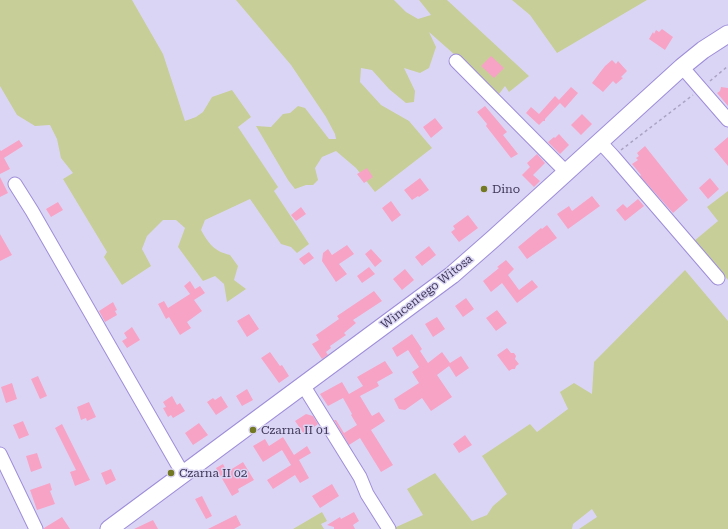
<!DOCTYPE html>
<html>
<head>
<meta charset="utf-8">
<style>
	body { margin:0 }
	canvas { display:block; background:#dbd5f5 }
</style>
</head>
<body>
<canvas width="728" height="529"></canvas>
<script>
const context = document.querySelector('canvas').getContext('2d');
context.lineJoin = 'round';
function fillPath(path, color) {
  context.fillStyle = color;
  context.fill(path, 'evenodd');
}
function strokePath(path, color, width, dash) {
  context.strokeStyle = color;
  context.lineWidth = width;
  context.lineCap = dash ? 'butt' : 'round';
  context.setLineDash(dash || []);
  context.stroke(path);
}
function write(font, color, halo, rows, align = 'center') {
  context.font = font + ' "Roboto Serif",serif';
  context.lineWidth = 3;
  context.setLineDash([]);
  context.textBaseline = 'middle';
  context.strokeStyle = halo;
  context.fillStyle = color;
  for (const [text, x, y, turn = 0] of rows) {
    context.save();
    context.translate(x, y);
    context.rotate((+turn || 0) * Math.PI / 180);
    context.textAlign = isNaN(turn) ? turn : align;
    if (halo) context.strokeText(text, 0, 0);
    context.fillText(text, 0, 0);
    context.restore();
  }
}
fillPath(new Path2D(`
	M 0,0 L 132,0 L 163,54 L 185,121 L 196,117 L 203,112 L 212,97 L 232,90 L 251,117 L 238,127 L 278,187 L 274,191 L 309,244 L 297,253 L 291,247 L 281,244 L 250,199 L 205,220 L 201,230 C 209,244 214,251 230,255 L 238,266 L 234,280 L 246,289 L 227,302 L 224,284 L 215,276 L 203,281 L 178,247 L 185,228 L 176,220 L 163,220 L 147,236 L 142,249 L 151,266 L 122,285 L 104,257 L 107,252 L 63,179 L 73,173 L 61,158 L 57,139 L 50,125 L 35,126 L 17,115 L 0,86 Z
	M 236,0 L 394,0 L 406,12 L 418,19 L 431,15 L 419,0 L 447,0 L 529,76 L 509,92 L 505,86 L 499,94 L 429,32 L 436,47 L 429,68 L 420,73 L 404,68 L 415,91 L 414,102 L 406,103 L 389,89 L 372,70 L 361,68 L 360,82 L 381,105 L 409,121 L 432,148 L 375,192 L 356,168 L 336,151 L 322,157 L 315,168 L 318,180 L 313,185 L 306,185 L 295,189 L 288,180 L 256,126 L 271,127 L 283,114 L 290,113 L 298,106 L 305,108 L 329,139 L 336,139 L 335,134 L 326,117 L 291,65 Z
	M 512,0 L 647,0 L 557,53 L 530,15 Z
	M 728,191 L 728,280 L 694,241 L 718,221 L 707,207 Z
	M 685,270 L 728,321 L 728,529 L 579,529 L 597,517 L 592,509 L 573,524 L 572,529 L 395,529 L 394,528 L 423,515 L 407,489 L 435,473 L 472,521 L 487,515 L 493,506 L 507,494 L 482,456 L 530,424 L 537,432 L 568,409 L 560,392 L 574,383 L 592,394 L 594,362 Z
	M 322,512 L 327,521 L 321,524 L 324,529 L 293,529 Z`), '#c8ce97');
fillPath(new Path2D(`
	M 662,29 L 673,37 L 665,50 L 649,39 L 653,32 L 654,34 L 656,30 L 659,32 Z
	M 491,56 L 504,68 L 494,78 L 481,66 Z
	M 612,60 L 616,64 L 618,61 L 627,71 L 621,77 L 623,78 L 616,84 L 613,81 L 603,92 L 592,83 L 605,66 Z
	M 571,87 L 578,93 L 565,108 L 560,103 L 545,119 L 545,121 L 543,121 L 539,125 L 526,113 L 531,107 L 539,114 L 555,96 L 559,100 Z
	M 721,87 L 728,88 L 728,106 L 717,93 L 720,91 Z
	M 485,106 L 507,132 L 503,135 L 518,154 L 511,158 L 486,126 L 487,124 L 477,112 Z
	M 582,114 L 592,124 L 581,135 L 571,125 Z
	M 435,118 L 443,128 L 431,138 L 423,127 Z
	M 559,134 L 569,145 L 560,154 L 548,142 L 554,137 L 555,138 Z
	M 728,137 L 728,166 L 714,149 Z
	M 19,140 L 23,146 L 4,158 L 10,169 L 0,174 L 0,150 L 1,151 Z
	M 645,146 L 688,200 L 673,213 L 640,176 L 641,175 L 632,164 L 638,160 L 636,158 L 639,156 L 637,153 Z
	M 537,154 L 545,163 L 533,175 L 540,181 L 534,187 L 522,175 L 530,167 L 527,163 Z
	M 367,168 L 373,177 L 364,183 L 357,174 Z
	M 0,177 L 8,193 L 0,197 Z
	M 420,178 L 429,190 L 419,197 L 418,196 L 412,200 L 404,190 Z
	M 710,178 L 719,189 L 708,199 L 699,188 Z
	M 592,196 L 600,206 L 568,229 L 557,214 L 569,206 L 572,211 Z
	M 638,199 L 644,206 L 625,221 L 616,210 L 623,204 L 627,208 Z
	M 391,201 L 401,215 L 392,222 L 382,208 Z
	M 58,202 L 63,210 L 51,217 L 46,209 Z
	M 301,207 L 306,214 L 296,221 L 291,215 Z
	M 468,215 L 478,228 L 459,242 L 451,232 L 455,229 L 453,226 Z
	M 547,225 L 557,238 L 527,259 L 518,247 L 541,228 L 542,229 Z
	M 0,234 L 12,255 L 0,261 Z
	M 347,245 L 354,254 L 339,264 L 347,274 L 336,282 L 322,261 L 323,253 L 328,249 L 332,255 Z
	M 429,246 L 436,255 L 422,266 L 415,257 Z
	M 371,249 L 382,261 L 375,267 L 365,254 Z
	M 309,252 L 314,258 L 304,265 L 299,259 Z
	M 506,260 L 514,269 L 508,275 L 519,290 L 532,280 L 538,287 L 517,303 L 502,283 L 491,292 L 483,281 L 499,268 L 497,267 Z
	M 369,267 L 375,274 L 362,283 L 357,276 Z
	M 405,269 L 414,280 L 402,290 L 393,279 Z
	M 190,281 L 195,289 L 200,286 L 205,293 L 194,300 L 202,311 L 187,322 L 191,328 L 180,335 L 169,317 L 166,319 L 158,304 L 164,301 L 168,308 L 190,294 L 184,286 Z
	M 374,291 L 382,301 L 353,320 L 356,323 L 344,333 L 346,335 L 330,346 L 331,348 L 326,352 L 328,355 L 322,359 L 312,344 L 319,340 L 316,335 L 339,319 L 337,316 Z
	M 466,298 L 474,309 L 463,317 L 455,306 Z
	M 113,302 L 117,310 L 115,311 L 117,315 L 105,322 L 99,311 Z
	M 497,310 L 507,323 L 496,331 L 486,318 Z
	M 249,314 L 259,329 L 247,337 L 237,321 Z
	M 437,317 L 445,329 L 433,337 L 425,324 Z
	M 132,327 L 140,340 L 127,348 L 122,341 L 127,338 L 124,333 Z
	M 412,334 L 422,349 L 420,351 L 428,363 L 442,352 L 450,363 L 461,356 L 469,368 L 456,377 L 449,366 L 437,375 L 452,397 L 431,411 L 422,398 L 405,410 L 399,409 L 394,399 L 419,383 L 412,372 L 419,367 L 408,350 L 397,357 L 392,348 Z
	M 507,348 L 511,353 L 514,353 L 516,356 L 515,359 L 519,364 L 516,366 L 515,369 L 512,369 L 509,371 L 497,355 Z
	M 270,352 L 280,366 L 282,365 L 289,376 L 279,383 L 261,358 Z
	M 385,361 L 393,373 L 377,382 L 379,386 L 360,396 L 372,416 L 379,412 L 385,421 L 371,430 L 393,465 L 381,472 L 360,438 L 349,445 L 334,420 L 336,420 L 344,433 L 357,425 L 351,415 L 352,414 L 343,398 L 328,406 L 320,394 L 342,382 L 349,394 L 363,386 L 357,377 Z
	M 38,376 L 47,396 L 40,399 L 31,379 Z
	M 12,383 L 17,399 L 6,403 L 1,387 Z
	M 247,389 L 253,400 L 242,406 L 236,396 Z
	M 172,396 L 177,405 L 180,403 L 185,411 L 173,418 L 171,415 L 168,417 L 163,408 L 166,407 L 163,402 Z
	M 221,396 L 228,407 L 216,415 L 207,402 L 213,398 L 215,400 Z
	M 89,402 L 96,417 L 87,421 L 86,418 L 81,420 L 77,407 Z
	M 306,414 L 313,416 L 318,424 L 304,434 L 295,421 Z
	M 23,421 L 29,435 L 19,439 L 13,425 Z
	M 199,423 L 208,435 L 193,445 L 185,433 Z
	M 62,424 L 90,480 L 75,486 L 70,472 L 76,470 L 55,428 Z
	M 465,435 L 472,445 L 459,453 L 453,444 Z
	M 283,437 L 294,455 L 307,446 L 311,453 L 299,460 L 309,478 L 300,483 L 295,475 L 273,489 L 267,480 L 291,465 L 282,450 L 263,462 L 253,446 L 265,439 L 269,446 Z
	M 37,453 L 42,468 L 31,472 L 26,456 Z
	M 243,462 L 254,480 L 238,489 L 239,492 L 232,496 L 216,468 L 223,464 L 227,472 Z
	M 111,469 L 116,480 L 106,485 L 101,473 Z
	M 50,483 L 52,490 L 50,491 L 55,504 L 37,510 L 30,490 Z
	M 332,484 L 339,496 L 320,508 L 312,496 Z
	M 202,496 L 212,516 L 206,519 L 195,499 Z
	M 354,512 L 359,521 L 353,525 L 355,529 L 334,529 L 334,527 L 327,525 L 340,517 L 341,519 Z
	M 236,515 L 241,525 L 234,529 L 208,529 Z
	M 62,517 L 70,529 L 44,529 L 44,528 Z
	M 153,520 L 158,529 L 134,529 Z`), '#f7a3c6');
const minor = new Path2D(`
	M 456,61 L 566,172
	M 682,67 L 728,120
	M 600,142 L 613,156 L 718,278
	M 15,184 L 32,211 L 183,474
	M 303,385 L 360,477 L 367,494 L 389,529
	M 0,454 L 36,529`);
const major = new Path2D(`
	M 109,529 L 452,275 L 493,239 L 682,67 L 703,50 L 728,34`);
strokePath(minor, '#9e8ed9', 15);
strokePath(major, '#9e8ed9', 19);
strokePath(new Path2D(`
	M 710,81 L 728,66
	M 621,150 L 693,95`), '#aaa3c3', 1.5, [3, 3]);
strokePath(minor, '#fff', 13);
strokePath(major, '#fff', 17);
for (const [x, y, r, color] of [
	[484,189,4,"#737922"],
	[253,430,4,"#737922"],
	[171,473,4,"#737922"]
]) {
  const dot = new Path2D();
  dot.arc(x, y, r, 0, 2 * Math.PI);
  context.fillStyle = color;
  context.fill(dot);
  strokePath(dot, '#dbd5f5', 1.5);
}
write('12px', '#3e3757', '#dbd5f5', [
	["Dino",492,189],
	["Czarna II 01",261,430],
	["Czarna II 02",179,473]
], 'left');
write('12px', '#3e3757', '#dbd5f5', [
	["Wincentego Witosa",427,292,-38]
]);
</script>
</body>
</html>
